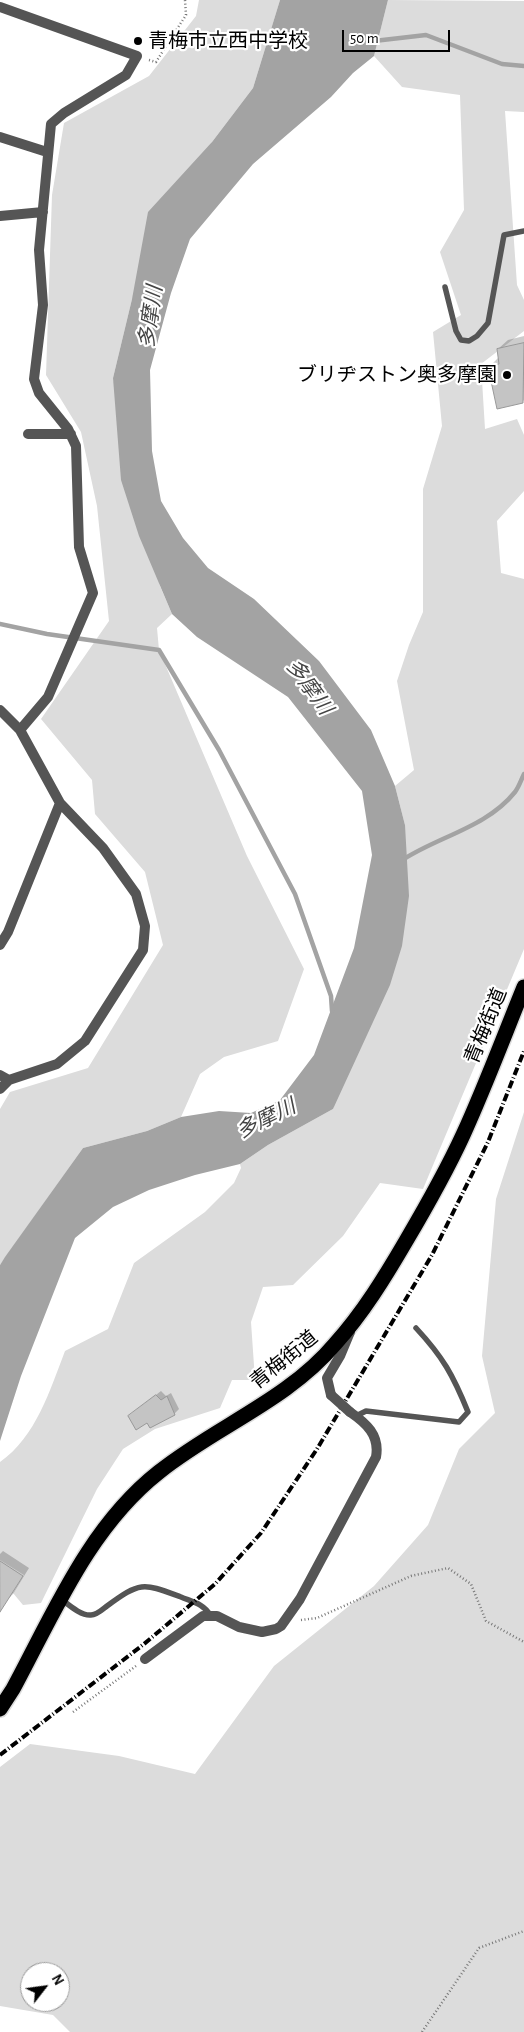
<!DOCTYPE html>
<html>
<head>
<meta charset="utf-8">
<style>
	body { margin:0 }
	#map { position:relative; width:524px; height:2032px; overflow:hidden; background:#fff; font-family:"Alegreya Sans",sans-serif }
	canvas { display:block }
	.north { position:absolute; left:20px; top:1962px; width:50px; height:50px; box-sizing:border-box; background:#fff; border:1px solid #999; border-radius:50%; rotate:60deg; font-size:14px; font-weight:700; line-height:20px; text-align:center; color:#000 }
	.north::after { content:''; display:block; margin:auto; width:18px; height:22px; background:#000; clip-path:polygon(50% 0,100% 100%,50% 72%,0 100%) }
	.scale { position:absolute; left:342px; top:30px; width:108px; height:22px; box-sizing:border-box; border:2px solid #000; border-top:0; padding-left:6px; font-size:15px; line-height:18px; white-space:nowrap; color:#000; -webkit-text-stroke:4px #fff; paint-order:stroke }
</style>
</head>
<body>
<div id="map">
<canvas width="524" height="2032"></canvas>
<div class="north">N</div>
<div class="scale">50 m</div>
</div>
<script>
const context = document.querySelector('canvas').getContext('2d');
context.lineJoin = 'round';
function fillPath(path, color) {
  context.fillStyle = color;
  context.fill(path, 'evenodd');
}
function strokePath(path, color, width, dash) {
  context.strokeStyle = color;
  context.lineWidth = width;
  context.lineCap = dash ? 'butt' : 'round';
  context.setLineDash(dash || []);
  context.stroke(path);
}
function write(font, color, halo, rows, align = 'center') {
  context.font = font + ' "Alegreya Sans","Noto Sans JP",sans-serif';
  context.lineWidth = 4.5;
  context.setLineDash([]);
  context.textBaseline = 'middle';
  context.strokeStyle = halo;
  context.fillStyle = color;
  for (const [text, x, y, turn = 0] of rows) {
    context.save();
    context.translate(x, y);
    context.rotate((+turn || 0) * Math.PI / 180);
    context.textAlign = isNaN(turn) ? turn : align;
    if (halo) context.strokeText(text, 0, 0);
    context.fillText(text, 0, 0);
    context.restore();
  }
}
fillPath(new Path2D(`
	M 199,0 L 280,0 L 253,88 L 212,142 L 132,299 L 113,378 L 160,586 L 172,614 L 157,628 L 159,650 L 247,856 L 304,969 L 278,1041 L 224,1057 L 200,1074 L 181,1117 L 147,1131 L 83,1148 L 0,1265 L 0,1109 L 10,1092 L 88,1068 L 163,945 L 145,872 L 95,814 L 92,780 L 41,719 L 109,621 L 97,506 L 81,432 L 46,375 L 52,195 L 64,123 L 149,76 L 196,16 Z
	M 388,0 L 524,1 L 524,112 L 505,111 L 517,285 L 524,300 L 524,331 L 481,364 L 485,429 L 517,419 L 524,435 L 524,491 L 497,521 L 501,573 L 524,579 L 524,949 L 423,1189 L 380,1183 L 343,1236 L 293,1285 L 263,1287 L 251,1322 L 255,1380 L 232,1380 L 220,1408 L 155,1429 L 123,1449 L 97,1489 L 41,1603 L 23,1605 L 13,1593 L 24,1575 L 0,1560 L 0,1462 C 36,1437 50,1390 65,1351 L 108,1329 L 134,1263 L 205,1212 L 234,1183 L 241,1168 L 240,1164 L 268,1145 L 333,1109 L 405,825 L 395,786 L 414,770 L 397,681 L 409,645 L 423,612 L 423,489 L 442,426 L 433,332 L 461,315 L 440,252 L 464,210 L 460,95 L 402,87 L 374,56 Z
	M 524,1112 L 524,2032 L 70,2032 L 53,2015 L 0,2006 L 0,1767 L 30,1744 L 119,1756 L 195,1774 L 274,1666 L 374,1586 L 428,1525 L 459,1449 L 495,1413 L 482,1356 L 496,1199 ZM 30,1972 L 60,1972 L 60,2002 L 30,2002 Z`), '#dcdcdc');
fillPath(new Path2D(`
	M 280,0 L 388,0 L 374,56 L 353,73 L 331,97 L 253,164 L 190,239 L 171,293 L 150,370 L 152,451 L 161,501 L 183,538 L 208,568 L 254,599 L 319,661 L 371,730 L 395,786 L 405,825 L 409,896 L 402,946 L 390,985 L 333,1109 L 268,1145 L 240,1164 L 195,1175 L 149,1190 L 113,1207 L 75,1238 L 21,1376 L 0,1441 L 0,1265 L 5,1257 L 83,1148 L 147,1131 L 181,1117 L 219,1111 L 251,1113 L 280,1100 L 314,1055 L 354,948 L 372,855 L 362,791 L 288,697 L 197,637 L 172,614 L 139,536 L 121,480 L 113,378 L 132,299 L 148,212 L 212,142 L 253,88 Z`), '#a3a3a3');
fillPath(new Path2D(`
	M 524,336 L 524,400 L 522,402 L 489,367 L 499,357 L 498,349 L 508,340 Z
	M 161,1391 L 166,1396 L 171,1393 L 179,1409 L 174,1414 L 147,1421 L 134,1412 Z
	M 3,1551 L 29,1568 L 13,1594 L 6,1601 L 0,1597 L 0,1554 Z`), '#0003');
strokePath(new Path2D(`
	M 374,41 L 426,35 L 502,64 L 524,66
	M 0,624 L 47,634 L 159,650 L 219,750 L 295,894 L 331,996 L 332,1011
	M 404,859 C 440,836 487,827 515,792 C 519,787 521,780 524,774`), '#a3a3a3', 4.5);
const building = new Path2D(`
	M 524,343 L 523,403 L 497,409 L 488,367 L 499,364 L 497,349 Z
	M 156,1395 L 161,1400 L 167,1396 L 175,1415 L 150,1428 L 147,1423 L 136,1430 L 128,1416 Z
	M 0,1561 L 23,1576 L 0,1612 Z`);
fillPath(building, '#c4c4c4');
strokePath(building, '#999', 1);
const highway = new Path2D(`
	M 0,1709 L 13,1689 C 54,1613 89,1527 159,1472 C 215,1427 288,1400 335,1344 C 363,1313 385,1277 406,1241 C 426,1207 446,1172 463,1135 C 485,1087 504,1036 524,987`);
strokePath(highway, '#dbdbdb', 18);
strokePath(new Path2D(`
	M 149,60 L 156,62 L 186,15 L 185,0
	M 301,1620 L 317,1618 L 411,1576 L 448,1568 L 471,1584 L 486,1621 L 524,1642
	M 73,1712 L 136,1666
	M 422,2032 L 479,1948 L 524,1931`), '#777', 2.5, [1, 2.5]);
strokePath(new Path2D(`
	M 445,287 L 456,331 L 461,340 L 469,341 L 477,336 L 488,323 L 504,235 L 524,231
	M 356,1416 L 366,1411 L 459,1422 L 468,1412 C 453,1375 443,1357 416,1328
	M 61,1599 C 69,1605 81,1616 91,1615 C 97,1615 103,1609 107,1606 C 141,1581 143,1583 181,1597 C 193,1602 204,1604 210,1615`), '#555', 5.5);
strokePath(new Path2D(`
	M 0,7 L 137,56 L 126,75 L 64,113 L 51,124 L 39,250 L 43,305 L 34,379 L 39,393 L 68,429 L 76,446 L 79,547 L 93,593 L 48,697 L 20,730
	M 0,137 L 47,152
	M 0,216 L 43,212
	M 28,434 L 71,434
	M 0,710 L 20,730 L 60,803 L 103,848 L 136,894 L 145,926 L 143,950 L 85,1041 L 57,1064 L 9,1080 L 0,1089
	M 0,945 L 8,932 L 60,803
	M 0,1075 L 9,1080
	M 331,1395 L 327,1378 L 340,1356 L 350,1332
	M 145,1659 L 203,1616 L 217,1616 L 239,1627 L 262,1632 L 276,1629 L 281,1626 L 300,1599 L 376,1457 C 380,1435 366,1423 350,1412`), '#555', 10);
strokePath(highway, '#000', 15);
strokePath(new Path2D(`
	M 0,1755 L 144,1644 L 215,1584 L 261,1533 L 317,1449 L 432,1255 L 488,1142 L 524,1051`), '#000', 4, [8, 2.5, 1, 2.5]);
strokePath(new Path2D(`
	M 331,1395 L 350,1412`), '#555', 10);
for (const [x, y, r, color] of [
	[138,41,5,"#000"],
	[507,375,5,"#000"]
]) {
  const dot = new Path2D();
  dot.arc(x, y, r, 0, 2 * Math.PI);
  context.fillStyle = color;
  context.fill(dot);
  strokePath(dot, '#fff', 2);
}
write('20px', '#000', '#fff', [
	["青梅市立西中学校",148,41],
	["ブリヂストン奥多摩園",497,375,"right"]
], 'left');
write('20px', '#000', '#fff', [
	["青梅街道",486,1026,-68],
	["青梅街道",284,1360,-39]
]);
write('italic 21px', '#444', '#fff', [
	["多摩川",151,317,-82],
	["多摩川",309,687,54],
	["多摩川",266,1119,-26]
]);
</script>
</body>
</html>
